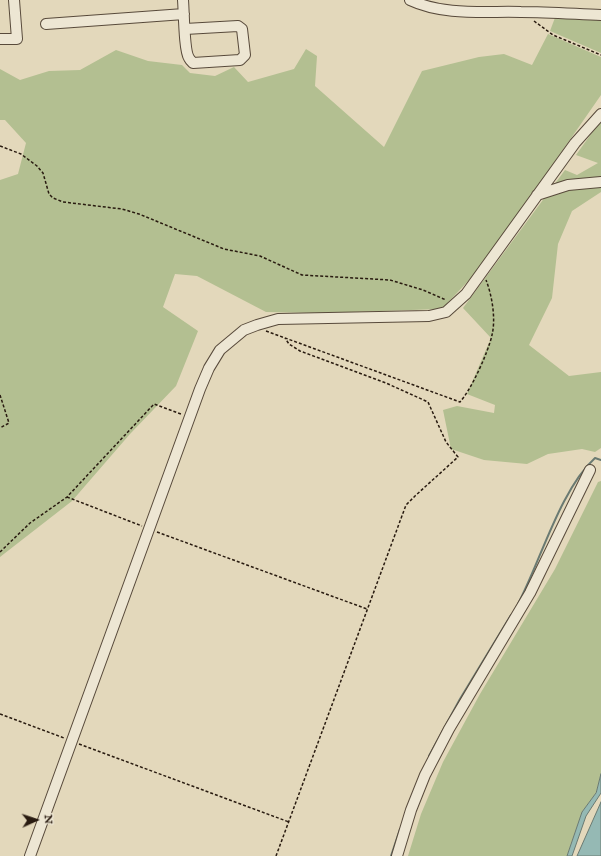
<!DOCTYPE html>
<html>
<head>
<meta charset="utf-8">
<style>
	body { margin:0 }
	#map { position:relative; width:601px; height:856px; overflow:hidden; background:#e3d8bb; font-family:"IM FELL English",serif }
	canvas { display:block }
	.north { position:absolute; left:16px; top:800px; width:40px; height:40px; -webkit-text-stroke:3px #ede6d3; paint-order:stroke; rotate:87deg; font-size:11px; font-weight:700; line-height:16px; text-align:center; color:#291b10 }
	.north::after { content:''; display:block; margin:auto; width:14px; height:18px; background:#291b10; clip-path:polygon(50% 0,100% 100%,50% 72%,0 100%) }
</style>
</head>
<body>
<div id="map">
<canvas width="601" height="856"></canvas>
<div class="north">N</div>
</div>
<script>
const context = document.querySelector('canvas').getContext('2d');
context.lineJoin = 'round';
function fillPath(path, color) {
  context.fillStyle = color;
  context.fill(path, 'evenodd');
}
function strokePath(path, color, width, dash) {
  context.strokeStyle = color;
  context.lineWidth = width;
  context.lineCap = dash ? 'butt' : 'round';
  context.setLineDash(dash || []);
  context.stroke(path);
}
fillPath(new Path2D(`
	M 556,15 L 601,17 L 601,53 L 550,31 Z
	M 548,34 L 601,57 L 601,95 L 483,265 L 442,309 L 319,313 L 266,312 L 197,276 L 175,274 L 163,307 L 198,331 L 176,386 L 130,434 L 72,501 L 0,557 L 0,180 L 18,174 L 26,143 L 5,120 L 0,120 L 0,69 L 20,80 L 49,71 L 80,70 L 116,50 L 148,61 L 182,65 L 190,73 L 215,76 L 234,67 L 248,82 L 294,69 L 306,49 L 317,56 L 315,86 L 384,147 L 422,71 L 479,57 L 504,54 L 532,65 Z
	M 601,120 L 601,192 L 572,211 L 558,244 L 552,298 L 529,345 L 569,376 L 601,372 L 601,448 L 595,452 L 582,449 L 548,454 L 527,464 L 484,460 L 451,449 L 443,410 L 457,406 L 494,413 L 495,405 L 467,394 L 491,338 L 463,308 L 565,170 L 577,175 L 598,163 L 576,155 Z
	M 601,481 L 601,774 L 596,793 L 582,812 L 567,856 L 408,856 L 421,814 L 443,762 L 480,694 L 555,569 L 598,482 Z`), '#b3bf91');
const water = new Path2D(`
	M 601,774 L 601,793 L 586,816 L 572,856 L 567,856 L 582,812 L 596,793 Z
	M 601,802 L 601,856 L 577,856 C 585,838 593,820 601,802 Z`);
fillPath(water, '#95b9b4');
strokePath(water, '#6a7a72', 1);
strokePath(new Path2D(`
	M 518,604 C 541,560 560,490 595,458 L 601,460
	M 429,756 L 460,699 L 511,615
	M 391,856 L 400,829`), '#6a7a72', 2);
const minor = new Path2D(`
	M 183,0 C 184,11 184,51 189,58 C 190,60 192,62 193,63 L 240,60 L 245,55 L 242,29 L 238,26 L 185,29
	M 410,0 C 444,16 485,11 521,12 C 548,12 575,14 601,15
	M 46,24 L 184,14
	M 0,39 L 17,39 L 14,0
	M 537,195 L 568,185 L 601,182
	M 30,856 L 200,389 L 209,368 L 220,350 L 244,330 L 257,325 L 278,319 L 429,316 L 446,312 L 466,294 L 575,143 L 601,114
	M 397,856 L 411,810 L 425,775 L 449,729 L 530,593 L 590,470`);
strokePath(minor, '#584a3b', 12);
strokePath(new Path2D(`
	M 534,21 L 553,35 L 601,55
	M 0,146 L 21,154 L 37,166 L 43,173 L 49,194 L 53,198 L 63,202 L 122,209 L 139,214 L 224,249 L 260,256 L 302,275 L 390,280 L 423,290 L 446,300
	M 266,331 L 460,402 C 471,390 488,353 492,335 C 496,319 492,295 486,280
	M 0,395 L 9,423 L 0,428
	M 67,497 L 142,526
	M 157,532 L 367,609
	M 0,552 L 30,523 L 67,497 L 154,404 L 181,414
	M 0,714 L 64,738
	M 79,744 L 289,822
	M 276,856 L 406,505 L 415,496 L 458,457 L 446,442 L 428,402 L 386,383 L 300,351 L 289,344 L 285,338`), '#291b10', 1.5, [3, 2]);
strokePath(minor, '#ede6d3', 10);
</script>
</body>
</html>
